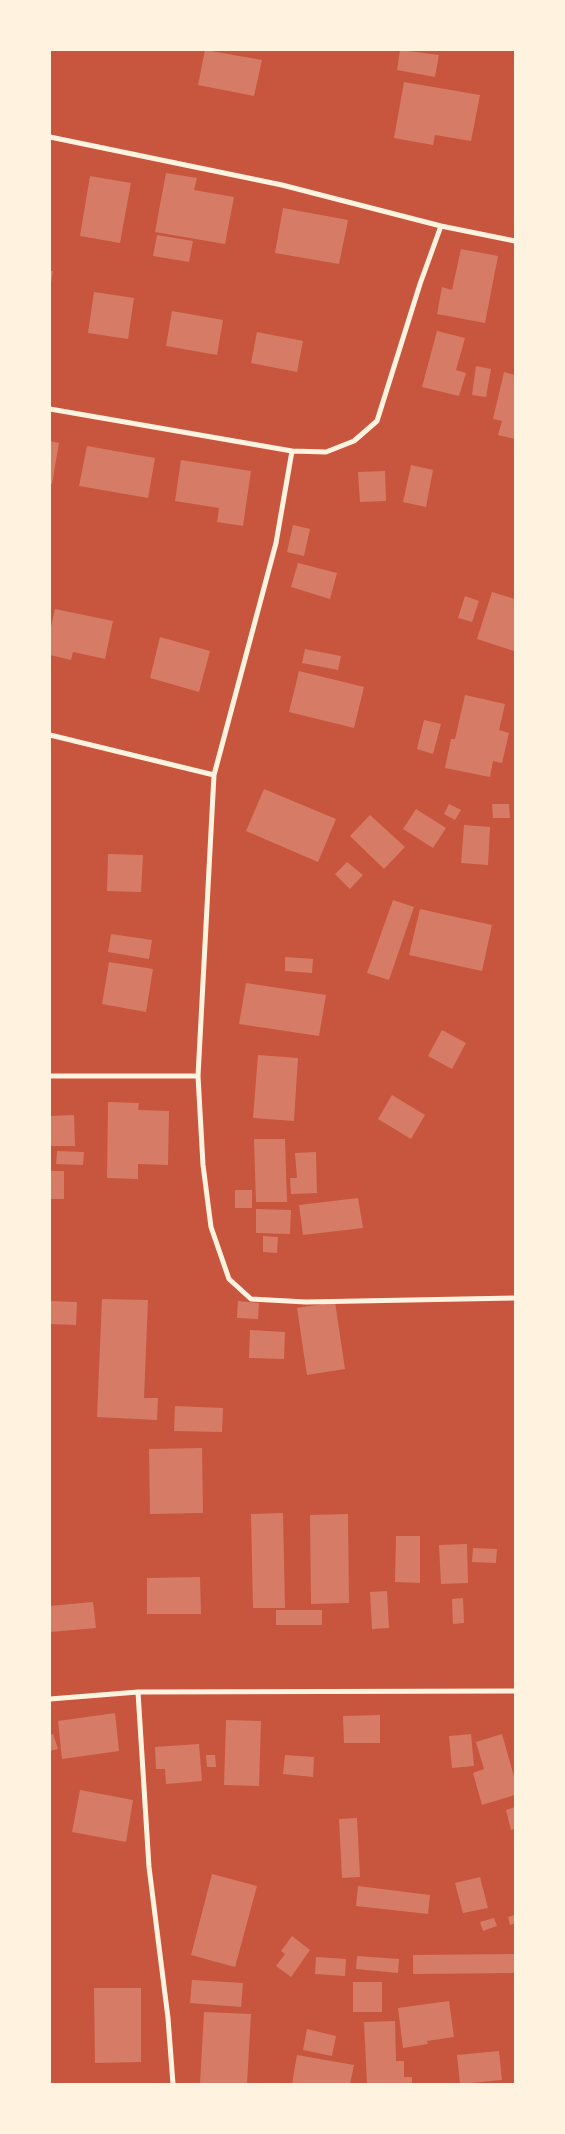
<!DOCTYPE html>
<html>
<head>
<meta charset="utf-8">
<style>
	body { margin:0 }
	#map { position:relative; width:565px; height:2134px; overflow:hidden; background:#c8553d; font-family:"Varela Round",sans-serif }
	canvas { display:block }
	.frame { position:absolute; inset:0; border:51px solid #fff3e0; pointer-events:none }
</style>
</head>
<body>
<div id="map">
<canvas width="565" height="2134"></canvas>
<div class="frame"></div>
</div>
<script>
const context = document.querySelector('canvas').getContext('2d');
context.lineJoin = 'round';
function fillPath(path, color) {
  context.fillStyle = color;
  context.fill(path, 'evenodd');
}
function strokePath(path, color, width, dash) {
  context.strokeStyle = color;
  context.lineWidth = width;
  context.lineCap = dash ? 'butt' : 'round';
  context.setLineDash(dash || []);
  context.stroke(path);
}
fillPath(new Path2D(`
	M 205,50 L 262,60 L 254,96 L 198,85 Z
	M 400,50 L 439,55 L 435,77 L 397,70 Z
	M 404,82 L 480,95 L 471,141 L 435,135 L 433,145 L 394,138 Z
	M 166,173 L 197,178 L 194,190 L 234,197 L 225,244 L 155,232 Z
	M 90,176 L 131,183 L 120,243 L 80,236 Z
	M 283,208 L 348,220 L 339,264 L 275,253 Z
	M 157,235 L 193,241 L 189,262 L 153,256 Z
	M 461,249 L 498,256 L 485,323 L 437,314 L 442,287 L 452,290 Z
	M 50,271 L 53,271 L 51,283 L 50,283 Z
	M 94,292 L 134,298 L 128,339 L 88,333 Z
	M 172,311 L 223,320 L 217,355 L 166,346 Z
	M 437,331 L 465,338 L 456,370 L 466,373 L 459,396 L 422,387 Z
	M 257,332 L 303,341 L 297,372 L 251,363 Z
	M 476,366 L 491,369 L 486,397 L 472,395 Z
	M 504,372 L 515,375 L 515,439 L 498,435 L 502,421 L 493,419 Z
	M 50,441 L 59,443 L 52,484 L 50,484 Z
	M 87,446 L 155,458 L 148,498 L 79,486 Z
	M 181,460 L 251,471 L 243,526 L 217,522 L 219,508 L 175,501 Z
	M 411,465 L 433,470 L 426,507 L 403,502 Z
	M 385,471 L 386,501 L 360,502 L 358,472 Z
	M 293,525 L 310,529 L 304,556 L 287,552 Z
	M 298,563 L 337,573 L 330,599 L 291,587 Z
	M 492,592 L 515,599 L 514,651 L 477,639 Z
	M 465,596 L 479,601 L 472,622 L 458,618 Z
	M 55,609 L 113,621 L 105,659 L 73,652 L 71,660 L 50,655 L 50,631 Z
	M 160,637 L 210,651 L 199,692 L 150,678 Z
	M 305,649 L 341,656 L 338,670 L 302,663 Z
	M 299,671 L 364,687 L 354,728 L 289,712 Z
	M 465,695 L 505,704 L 499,730 L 509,733 L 502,763 L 493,761 L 490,777 L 445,768 L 451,739 L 455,739 Z
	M 424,720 L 441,724 L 433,754 L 417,749 Z
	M 264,789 L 336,819 L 318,862 L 246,831 Z
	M 449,804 L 461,810 L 455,820 L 444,814 Z
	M 492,804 L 509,804 L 510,818 L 493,818 Z
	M 416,809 L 446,828 L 433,848 L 403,829 Z
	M 370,815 L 405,847 L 384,869 L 350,836 Z
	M 464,825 L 490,827 L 488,865 L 461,863 Z
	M 108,854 L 143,855 L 141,892 L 107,891 Z
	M 347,862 L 363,875 L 350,889 L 335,874 Z
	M 393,900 L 414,907 L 389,980 L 367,973 Z
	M 420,909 L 492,925 L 482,971 L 409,955 Z
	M 111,934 L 152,940 L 149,959 L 108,952 Z
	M 285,957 L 313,959 L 312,973 L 285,971 Z
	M 109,962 L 153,969 L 146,1012 L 102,1004 Z
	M 246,983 L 326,995 L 319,1036 L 239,1024 Z
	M 442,1030 L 466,1043 L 452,1069 L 428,1056 Z
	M 258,1055 L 298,1058 L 294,1121 L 253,1118 Z
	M 392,1095 L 425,1115 L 411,1139 L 378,1119 Z
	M 108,1102 L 139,1103 L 138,1110 L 169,1111 L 168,1165 L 138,1164 L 138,1179 L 107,1178 Z
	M 74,1115 L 75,1146 L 50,1146 L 50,1116 Z
	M 254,1139 L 285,1139 L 287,1202 L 256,1202 Z
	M 57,1151 L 84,1152 L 83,1165 L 56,1164 Z
	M 316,1152 L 317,1193 L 291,1194 L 290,1178 L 297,1178 L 295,1153 Z
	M 50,1171 L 64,1171 L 64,1199 L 50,1199 Z
	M 235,1190 L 252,1190 L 252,1208 L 235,1208 Z
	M 358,1198 L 363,1228 L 303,1235 L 299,1205 Z
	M 256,1209 L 291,1210 L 290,1234 L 256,1233 Z
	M 263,1236 L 278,1237 L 277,1253 L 263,1252 Z
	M 102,1299 L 148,1300 L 144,1398 L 158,1398 L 157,1420 L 97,1417 Z
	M 50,1301 L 77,1302 L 76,1325 L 50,1324 Z
	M 238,1301 L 259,1303 L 258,1319 L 237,1318 Z
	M 335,1302 L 345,1369 L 307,1375 L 297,1308 Z
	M 250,1330 L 285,1332 L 284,1359 L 249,1358 Z
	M 175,1406 L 223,1408 L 222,1432 L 174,1431 Z
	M 202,1448 L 203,1513 L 150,1514 L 149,1449 Z
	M 283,1513 L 285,1608 L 253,1608 L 251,1514 Z
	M 348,1514 L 349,1603 L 311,1604 L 310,1515 Z
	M 396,1536 L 420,1536 L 420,1583 L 395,1582 Z
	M 467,1544 L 468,1583 L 441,1584 L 439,1545 Z
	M 473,1548 L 497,1549 L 496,1563 L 472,1562 Z
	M 200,1577 L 201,1614 L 147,1614 L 147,1578 Z
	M 387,1591 L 389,1628 L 372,1629 L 370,1592 Z
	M 463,1598 L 464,1623 L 453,1624 L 452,1599 Z
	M 93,1602 L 96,1628 L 50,1632 L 50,1606 Z
	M 276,1610 L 322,1610 L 322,1625 L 276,1625 Z
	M 115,1713 L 119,1751 L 62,1759 L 58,1721 Z
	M 380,1715 L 380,1743 L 344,1743 L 343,1716 Z
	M 226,1720 L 261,1721 L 259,1786 L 224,1785 Z
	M 53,1734 L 58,1749 L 50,1751 L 50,1735 Z
	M 471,1734 L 474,1766 L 452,1768 L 449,1736 Z
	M 502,1734 L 515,1780 L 515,1795 L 482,1805 L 473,1773 L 484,1769 L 476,1742 Z
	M 199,1744 L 202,1781 L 166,1784 L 165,1769 L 156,1769 L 155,1747 Z
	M 206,1755 L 215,1755 L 216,1767 L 207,1767 Z
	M 285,1755 L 314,1757 L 313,1777 L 283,1774 Z
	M 80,1790 L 133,1800 L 126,1842 L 72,1832 Z
	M 515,1807 L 515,1829 L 511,1830 L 506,1810 Z
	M 357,1818 L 360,1877 L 342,1878 L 339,1819 Z
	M 212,1874 L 257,1886 L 235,1967 L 191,1955 Z
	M 480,1877 L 488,1908 L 463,1913 L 455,1883 Z
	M 358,1886 L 430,1895 L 428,1914 L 356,1906 Z
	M 515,1915 L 515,1923 L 510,1925 L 508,1917 Z
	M 494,1918 L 497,1926 L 483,1931 L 480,1922 Z
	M 292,1936 L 310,1950 L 291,1977 L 276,1966 L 285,1954 L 281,1951 Z
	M 515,1954 L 515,1973 L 413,1974 L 413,1955 Z
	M 357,1956 L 399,1959 L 398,1973 L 356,1969 Z
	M 316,1957 L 346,1959 L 345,1976 L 315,1974 Z
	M 192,1980 L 243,1983 L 241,2007 L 190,2003 Z
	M 353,1982 L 382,1982 L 382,2012 L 353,2012 Z
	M 94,1988 L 141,1988 L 141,2062 L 95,2063 Z
	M 449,2001 L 454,2037 L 427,2041 L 428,2044 L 403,2048 L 398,2008 Z
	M 204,2012 L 251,2014 L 247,2084 L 200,2084 Z
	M 395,2021 L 396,2061 L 404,2061 L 404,2077 L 412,2077 L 412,2084 L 367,2084 L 364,2022 Z
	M 307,2029 L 336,2036 L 332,2056 L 303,2050 Z
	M 499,2051 L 502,2080 L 460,2084 L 457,2055 Z
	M 297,2055 L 354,2065 L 350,2084 L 292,2084 Z`), '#d67c66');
strokePath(new Path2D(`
	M 50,137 L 282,185 L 441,226 L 515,241
	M 50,409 L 292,451 L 326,452 L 354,441 L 377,421 L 420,284 L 441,226
	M 292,451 L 276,543 L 214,775 L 198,1076 L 203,1165 L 211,1227 L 229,1279 L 251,1299 L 306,1302 L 515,1298
	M 50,735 L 214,775
	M 50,1076 L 198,1076
	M 138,1692 L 149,1867 L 168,2018 L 173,2084
	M 50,1699 L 138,1692 L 515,1691`), '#fff3e0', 5);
</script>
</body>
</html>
